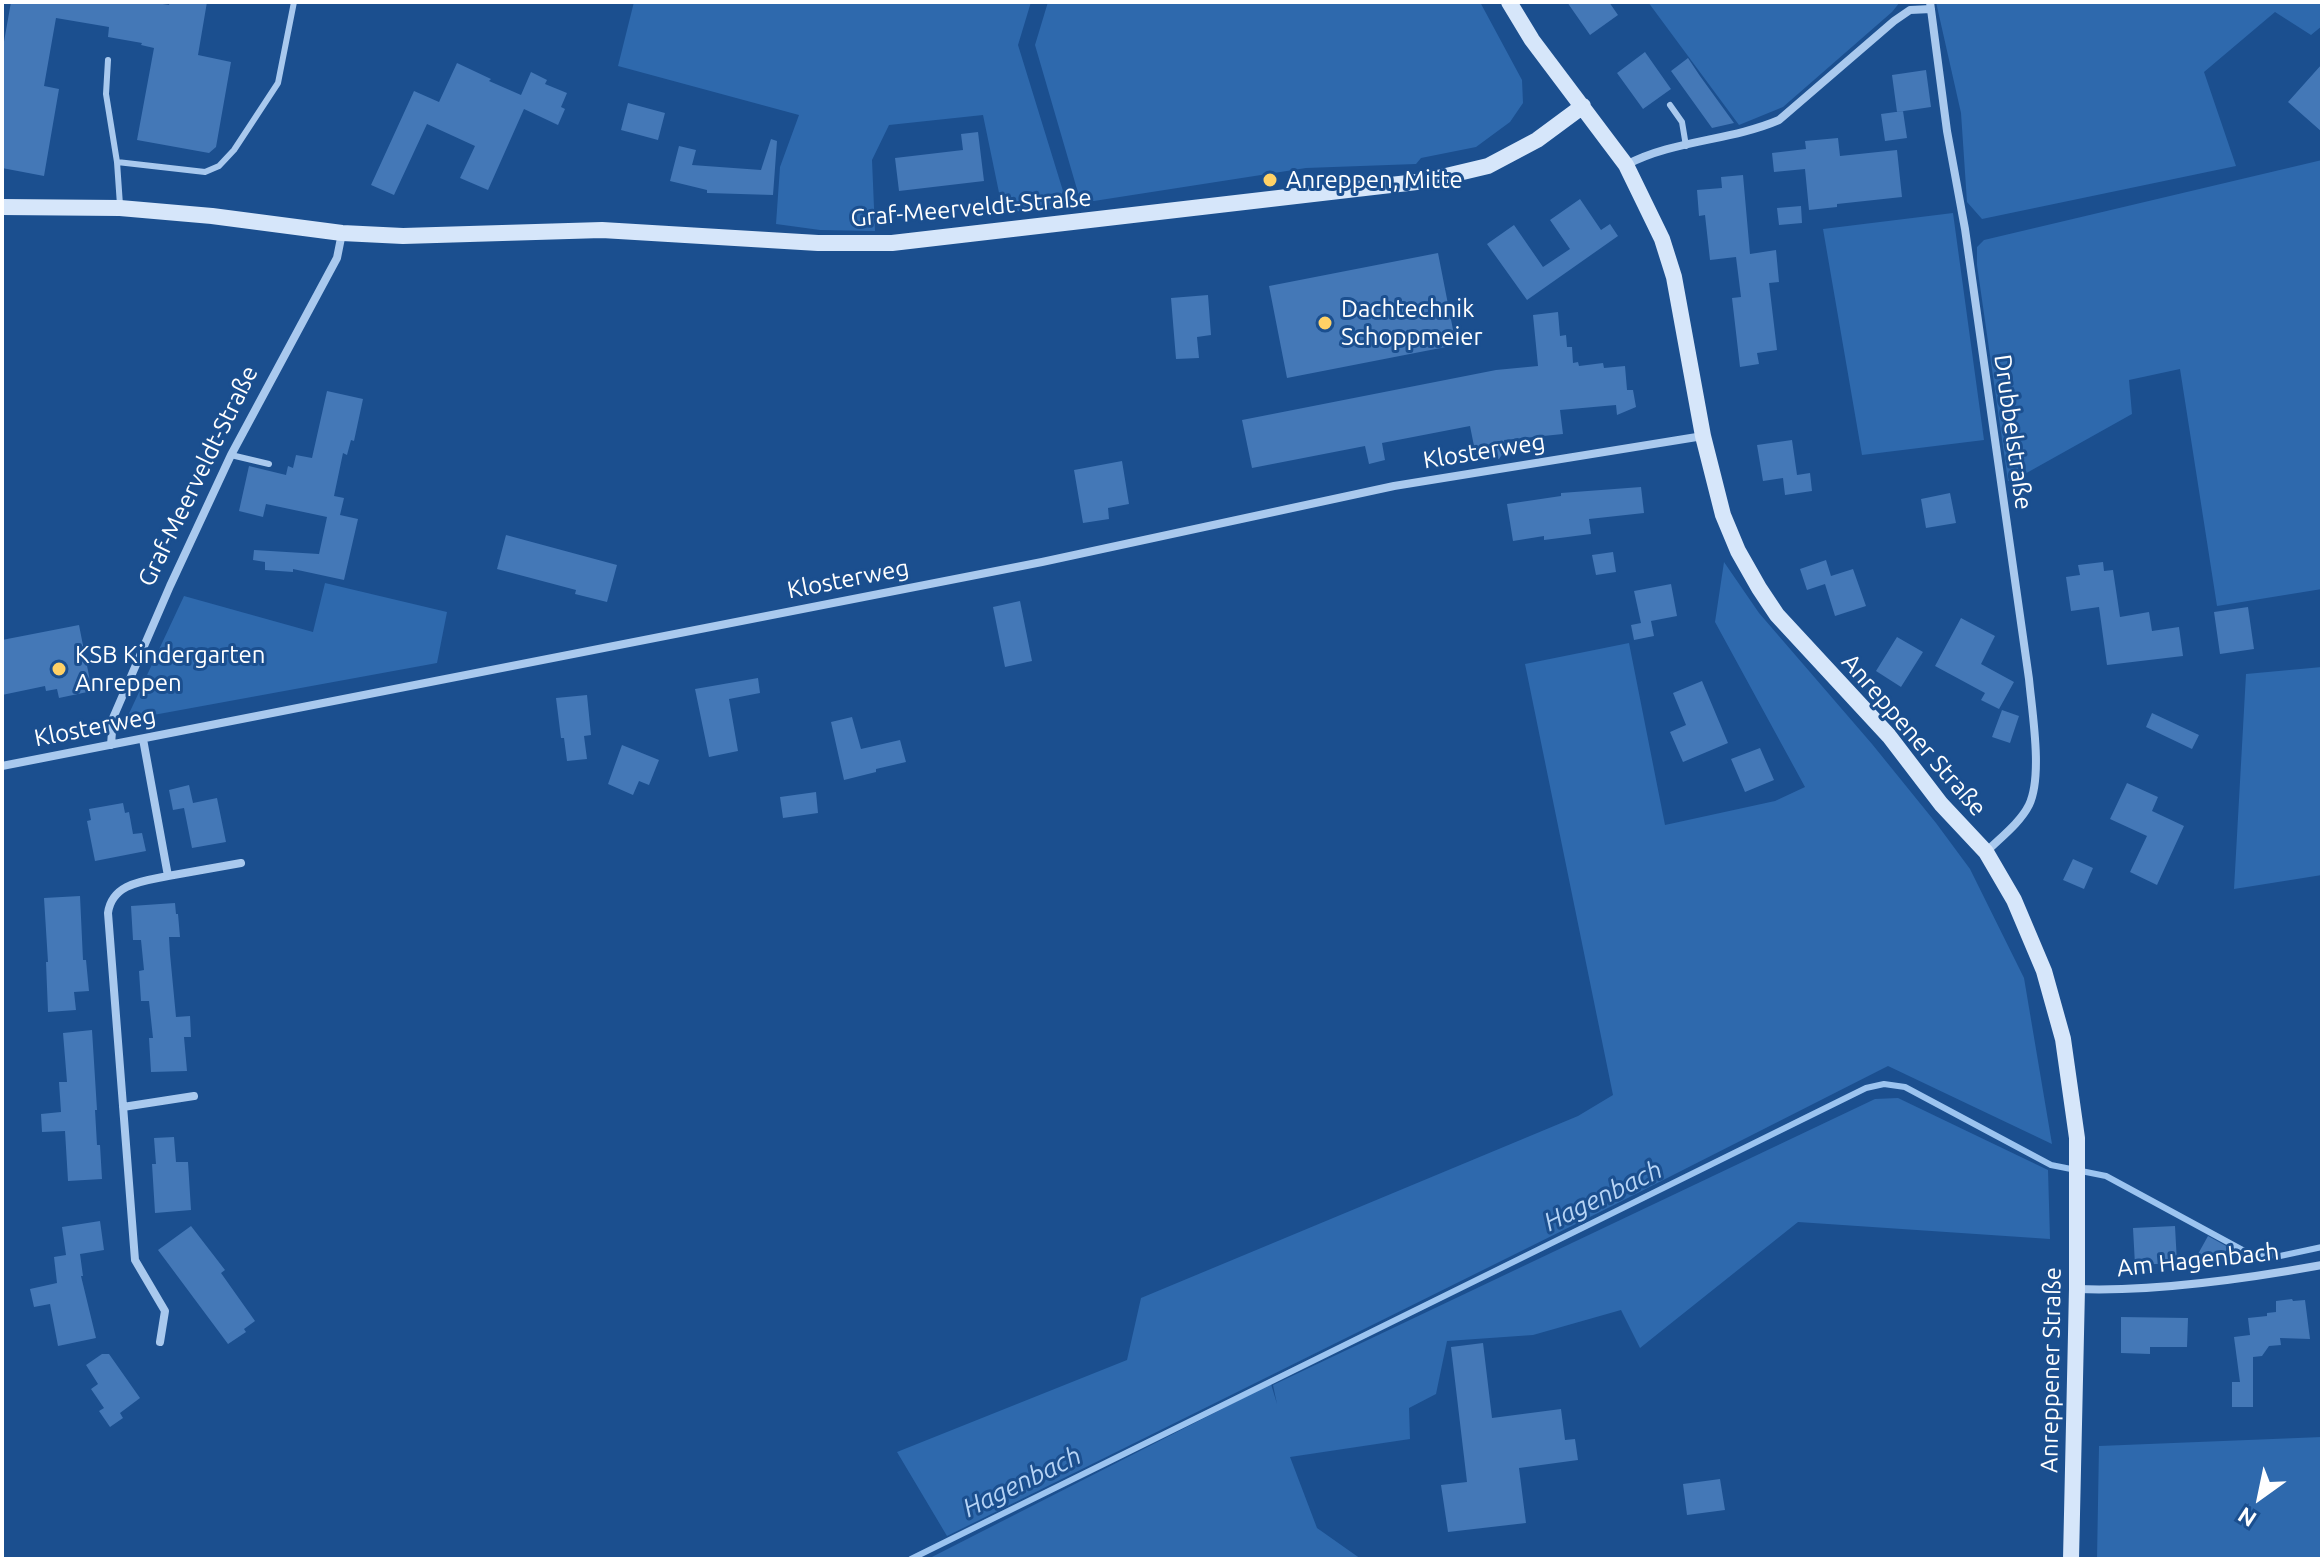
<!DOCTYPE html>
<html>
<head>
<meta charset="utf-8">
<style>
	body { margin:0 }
	#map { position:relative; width:2324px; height:1561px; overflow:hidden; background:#1b4f8f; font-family:Ubuntu,sans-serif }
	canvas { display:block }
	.frame { position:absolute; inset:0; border:4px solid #fff; pointer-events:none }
	.north { position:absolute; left:2220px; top:1457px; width:80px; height:80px; -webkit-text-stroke:6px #1b4f8f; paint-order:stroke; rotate:213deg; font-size:22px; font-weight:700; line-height:32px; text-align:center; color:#fff }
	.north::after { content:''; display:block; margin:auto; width:28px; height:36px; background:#fff; clip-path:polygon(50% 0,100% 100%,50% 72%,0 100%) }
</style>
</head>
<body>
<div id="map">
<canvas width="2324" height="1561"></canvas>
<div class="frame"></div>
<div class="north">N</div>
</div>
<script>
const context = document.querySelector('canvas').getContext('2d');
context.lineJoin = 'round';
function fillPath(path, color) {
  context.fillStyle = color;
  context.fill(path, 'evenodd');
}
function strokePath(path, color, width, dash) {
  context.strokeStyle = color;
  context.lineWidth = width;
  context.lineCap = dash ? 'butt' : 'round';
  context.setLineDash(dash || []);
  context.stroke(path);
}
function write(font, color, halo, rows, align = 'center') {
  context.font = font + ' Ubuntu,sans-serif';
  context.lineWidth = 6;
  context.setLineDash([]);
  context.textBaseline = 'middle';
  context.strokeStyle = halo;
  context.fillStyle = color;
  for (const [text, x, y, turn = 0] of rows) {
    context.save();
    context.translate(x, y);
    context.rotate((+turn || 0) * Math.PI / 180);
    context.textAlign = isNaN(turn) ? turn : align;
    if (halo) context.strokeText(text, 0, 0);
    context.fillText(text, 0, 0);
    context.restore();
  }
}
fillPath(new Path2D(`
	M 634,2 L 1031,2 L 1018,45 L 1063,191 L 1057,209 L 1003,212 L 983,115 L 889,125 L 872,160 L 875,231 L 820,230 L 776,224 L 780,167 L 799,115 L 618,66 Z
	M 1048,2 L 1480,2 L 1522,80 L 1523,103 L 1510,122 L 1476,147 L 1421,158 L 1416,164 L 1306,168 L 1081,203 L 1035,45 Z
	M 1648,2 L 1900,2 L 1892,12 L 1783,107 L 1739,125 Z
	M 1936,2 L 2322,2 L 2322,26 L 2311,35 L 2275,12 L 2204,72 L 2236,166 L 1982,219 L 1967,202 L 1961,113 Z
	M 2322,160 L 2322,589 L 2217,606 L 2180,369 L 2129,380 L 2132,414 L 2014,480 L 2008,481 L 1977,265 L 1977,247 L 1984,240 Z
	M 1953,213 L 1984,440 L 1862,455 L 1823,229 Z
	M 1724,562 L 1759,613 L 1872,744 L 1936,823 L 1970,869 L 2024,978 L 2052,1144 L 1888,1066 L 1612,1206 L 947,1536 L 897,1452 L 1127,1360 L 1141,1298 L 1578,1116 L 1613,1095 L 1525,664 L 1629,643 L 1665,825 L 1775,801 L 1805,787 L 1715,622 Z
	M 325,583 L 447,612 L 437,663 L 126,720 L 184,596 L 313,632 Z
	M 2322,667 L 2322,875 L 2234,889 L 2246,674 Z
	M 1898,1098 L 2048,1170 L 2050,1239 L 1798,1222 L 1640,1348 L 1621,1310 L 1533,1335 L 1447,1341 L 1436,1394 L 1409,1408 L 1410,1439 L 1290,1457 L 1317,1528 L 1361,1559 L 928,1559 L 1271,1384 L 1277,1404 L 1273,1385 L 1875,1099 Z
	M 2322,1437 L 2322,1559 L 2097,1559 L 2099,1446 Z`), '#2e69ad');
strokePath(new Path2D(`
	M 911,1559 L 1866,1088 L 1884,1084 L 1905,1087 L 2051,1165 L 2106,1176 L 2248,1253 L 2280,1256 L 2322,1247`), '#9cc4f0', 6);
fillPath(new Path2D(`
	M 11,2 L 150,2 L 169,5 L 170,2 L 207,2 L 198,55 L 231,62 L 216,147 L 209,153 L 137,140 L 154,48 L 141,45 L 142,43 L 108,37 L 109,27 L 56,18 L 44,86 L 59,89 L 44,176 L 2,168 L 2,53 Z
	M 1567,2 L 1609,2 L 1618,15 L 1590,35 Z
	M 1645,52 L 1671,89 L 1643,109 L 1617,73 Z
	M 1688,58 L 1700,76 L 1734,123 L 1712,128 L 1671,71 Z
	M 457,63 L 491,79 L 489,81 L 521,95 L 531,72 L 547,80 L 545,84 L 567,93 L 561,107 L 565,109 L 558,125 L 524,109 L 488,190 L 460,178 L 475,146 L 427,124 L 394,195 L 371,185 L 414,91 L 439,102 Z
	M 2322,64 L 2322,132 L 2288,102 Z
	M 1926,70 L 1931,107 L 1897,112 L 1892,75 Z
	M 628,103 L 665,113 L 658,140 L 621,130 Z
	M 1903,111 L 1907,138 L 1885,141 L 1881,114 Z
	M 978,132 L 984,181 L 899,191 L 895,158 L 963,150 L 961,134 Z
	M 1838,138 L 1840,156 L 1897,150 L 1902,197 L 1837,204 L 1837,207 L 1809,210 L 1805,169 L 1774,172 L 1772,153 L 1806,149 L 1805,141 Z
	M 771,139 L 777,141 L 773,195 L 707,193 L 707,190 L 670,181 L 679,146 L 696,150 L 692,165 L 761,170 Z
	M 1743,175 L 1750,254 L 1776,250 L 1779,282 L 1769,283 L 1777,350 L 1757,353 L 1759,364 L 1740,367 L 1732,298 L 1741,297 L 1736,257 L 1710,260 L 1705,215 L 1699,216 L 1697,190 L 1722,188 L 1721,177 Z
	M 1580,199 L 1601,230 L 1610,224 L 1618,236 L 1527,300 L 1487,244 L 1514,225 L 1543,267 L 1570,249 L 1550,220 Z
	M 1801,206 L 1802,223 L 1779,225 L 1777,208 Z
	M 1438,253 L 1456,345 L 1287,378 L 1269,286 Z
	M 1208,295 L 1211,335 L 1197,337 L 1199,358 L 1176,359 L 1171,298 Z
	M 1558,312 L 1560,336 L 1566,335 L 1567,347 L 1572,347 L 1573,363 L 1578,362 L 1579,366 L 1603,363 L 1604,368 L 1625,366 L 1627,390 L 1633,390 L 1636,407 L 1617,415 L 1616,405 L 1560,410 L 1563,434 L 1504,440 L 1505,450 L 1499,459 L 1474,446 L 1470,426 L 1382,443 L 1385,460 L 1369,464 L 1365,446 L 1252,468 L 1242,420 L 1496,370 L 1538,366 L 1533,315 Z
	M 327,391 L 363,399 L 354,441 L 351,440 L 347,455 L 343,453 L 334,496 L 344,498 L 340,515 L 358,519 L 344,580 L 293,569 L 293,572 L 265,570 L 265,562 L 253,560 L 254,550 L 319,554 L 327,517 L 266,504 L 263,517 L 239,511 L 249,466 L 286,475 L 288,466 L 293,468 L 296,455 L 312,458 Z
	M 1792,440 L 1797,475 L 1810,473 L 1812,491 L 1785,495 L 1783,478 L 1763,481 L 1757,445 Z
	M 1122,461 L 1129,504 L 1108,508 L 1109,519 L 1083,523 L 1074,470 Z
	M 1641,487 L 1644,513 L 1589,519 L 1591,534 L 1544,540 L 1544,536 L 1513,541 L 1507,504 L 1561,496 L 1561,493 Z
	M 1950,493 L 1956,523 L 1926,528 L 1921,499 Z
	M 506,535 L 617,565 L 607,602 L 575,594 L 576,590 L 497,569 Z
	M 1613,552 L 1616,572 L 1596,575 L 1592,555 Z
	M 1826,560 L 1831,576 L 1853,569 L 1866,606 L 1835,616 L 1825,584 L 1807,590 L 1800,569 Z
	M 2103,562 L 2104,571 L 2113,570 L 2120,617 L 2149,612 L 2152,631 L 2179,627 L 2183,656 L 2107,665 L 2099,607 L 2071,611 L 2066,577 L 2080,575 L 2078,565 Z
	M 1671,584 L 1677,616 L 1651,621 L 1654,636 L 1634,640 L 1631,625 L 1641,623 L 1634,591 Z
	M 1020,601 L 1032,661 L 1005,667 L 993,607 Z
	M 2248,607 L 2254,649 L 2220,654 L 2214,612 Z
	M 1961,618 L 1995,636 L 1981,664 L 2014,682 L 1999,709 L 1981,700 L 1985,693 L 1935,666 Z
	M 79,625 L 92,691 L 59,698 L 57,689 L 46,691 L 45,686 L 2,695 L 2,640 Z
	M 1897,637 L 1923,652 L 1901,687 L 1876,671 Z
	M 758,678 L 760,693 L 729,699 L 738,751 L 709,757 L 695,689 Z
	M 1702,681 L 1728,743 L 1683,762 L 1670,732 L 1686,725 L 1673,693 Z
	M 587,695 L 591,735 L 584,736 L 587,759 L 567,761 L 564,738 L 561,738 L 556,698 Z
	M 2002,710 L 2019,716 L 2010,743 L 1992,737 Z
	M 2152,713 L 2199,735 L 2192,749 L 2146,727 Z
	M 852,717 L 861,749 L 900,740 L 906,762 L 876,769 L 876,772 L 844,780 L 831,722 Z
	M 622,745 L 659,760 L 649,785 L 639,781 L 633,795 L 608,784 Z
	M 1760,748 L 1774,780 L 1745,792 L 1731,759 Z
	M 2127,783 L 2158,797 L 2152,811 L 2184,826 L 2157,885 L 2130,872 L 2147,836 L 2110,819 Z
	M 189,785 L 193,803 L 217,798 L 226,842 L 192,848 L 184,808 L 173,810 L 169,790 Z
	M 816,792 L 818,813 L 783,818 L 780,797 Z
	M 123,803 L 125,813 L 129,812 L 133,834 L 142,833 L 146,851 L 95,861 L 87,821 L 91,820 L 89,809 Z
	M 2073,859 L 2093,868 L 2084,889 L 2063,880 Z
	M 80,896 L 83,960 L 86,960 L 89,991 L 74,992 L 76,1010 L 48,1012 L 46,962 L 48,962 L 44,898 Z
	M 175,903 L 176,914 L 178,914 L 180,937 L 169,937 L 170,954 L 176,1017 L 190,1016 L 191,1037 L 184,1037 L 187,1071 L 151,1072 L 149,1038 L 153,1038 L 149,1001 L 141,1001 L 139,971 L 144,970 L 141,940 L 133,940 L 131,906 Z
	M 92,1030 L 97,1110 L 95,1110 L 97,1145 L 100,1145 L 102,1179 L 68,1181 L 65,1131 L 42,1132 L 41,1114 L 61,1112 L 59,1082 L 67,1082 L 63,1033 Z
	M 174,1137 L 176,1162 L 188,1162 L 191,1210 L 155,1213 L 152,1164 L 156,1164 L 154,1138 Z
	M 100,1221 L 104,1250 L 80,1254 L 83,1276 L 81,1276 L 96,1338 L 58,1346 L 50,1304 L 34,1307 L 30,1289 L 57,1283 L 54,1257 L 66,1255 L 62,1227 Z
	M 191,1226 L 225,1270 L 221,1273 L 255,1321 L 244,1329 L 246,1332 L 228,1344 L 158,1250 Z
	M 2175,1226 L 2177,1263 L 2135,1265 L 2133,1228 Z
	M 2208,1236 L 2228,1247 L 2218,1265 L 2198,1254 Z
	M 2292,1299 L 2293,1301 L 2305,1300 L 2310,1339 L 2280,1338 L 2281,1345 L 2269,1346 L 2262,1356 L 2253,1357 L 2253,1407 L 2232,1407 L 2232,1382 L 2240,1382 L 2234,1337 L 2250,1335 L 2248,1318 L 2267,1316 L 2267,1313 L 2276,1312 L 2276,1301 Z
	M 2121,1317 L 2188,1318 L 2187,1347 L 2150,1347 L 2150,1354 L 2121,1353 Z
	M 1483,1343 L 1492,1418 L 1561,1409 L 1565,1440 L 1575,1439 L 1578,1460 L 1519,1468 L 1526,1523 L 1448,1532 L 1441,1485 L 1467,1482 L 1451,1347 Z
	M 102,1354 L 109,1354 L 140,1398 L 120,1413 L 123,1418 L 110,1427 L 99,1411 L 104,1408 L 91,1389 L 98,1384 L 86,1365 Z
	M 1720,1479 L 1725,1510 L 1687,1515 L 1683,1484 Z`), '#4478b7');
strokePath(new Path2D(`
	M 108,60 L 106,94 L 117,162 L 120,205
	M 1670,105 L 1682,122 L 1686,146
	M 117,162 L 205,172 L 219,166 L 234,150 L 278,83 L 294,2
	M 231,455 L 269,464`), '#a9c9ee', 6);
strokePath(new Path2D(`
	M 1930,2 L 1947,131 L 1965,229 L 2029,679 C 2032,712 2043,776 2029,805 C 2020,823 2000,838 1986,852
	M 1626,165 C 1673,140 1730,141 1779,120 L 1894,21 L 1910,10 L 1931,9
	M 143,739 L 168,876 C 144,881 112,883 108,913 L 135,1260 L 165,1311 L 160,1342
	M 111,745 L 113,718 L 170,586 L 231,455 L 337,258 L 342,233
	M 2,766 L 1042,562 L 1394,486 L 1703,436
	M 168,876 L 241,863
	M 123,1107 L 194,1096
	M 2077,1289 C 2156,1292 2245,1279 2322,1265`), '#a9c9ee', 8);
strokePath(new Path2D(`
	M 1509,2 L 1532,40 L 1626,165 L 1662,239 L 1674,277 L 1703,436 L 1723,515 L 1738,551 L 1759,588 L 1777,615 L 1889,736 L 1941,804 L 1986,852 L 2014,900 L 2044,971 L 2063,1039 L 2077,1138 L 2077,1289 L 2071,1559
	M 2,207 L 120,208 L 212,216 L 342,233 L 403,236 L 602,230 L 818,243 L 892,243 L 1425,181 L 1488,166 L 1537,140 L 1583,106`), '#d6e6fa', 16);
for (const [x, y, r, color] of [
	[1270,180,8,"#ffd166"],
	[1325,323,8,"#ffd166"],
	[59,669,8,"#ffd166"]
]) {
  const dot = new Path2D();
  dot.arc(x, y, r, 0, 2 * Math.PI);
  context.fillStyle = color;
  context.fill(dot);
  strokePath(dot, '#1b4f8f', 3);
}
write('24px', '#fff', '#1b4f8f', [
	["Anreppen, Mitte",1286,180],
	["Dachtechnik",1341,309],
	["Schoppmeier",1341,337],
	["KSB Kindergarten",75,655],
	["Anreppen",75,683]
], 'left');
write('24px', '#fff', '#1b4f8f', [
	["Graf-Meerveldt-Straße",971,208,-5],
	["Drubbelstraße",2013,432,82],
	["Klosterweg",1484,451,-9],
	["Graf-Meerveldt-Straße",198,476,-64],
	["Klosterweg",848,579,-11],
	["Klosterweg",95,727,-11],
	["Anreppener Straße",1914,735,49],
	["Am Hagenbach",2198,1260,-6],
	["Anreppener Straße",2051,1370,-89]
]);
write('italic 26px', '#b5d3f5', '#1b4f8f', [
	["Hagenbach",1603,1196,-26],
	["Hagenbach",1022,1482,-26]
]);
</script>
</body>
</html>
